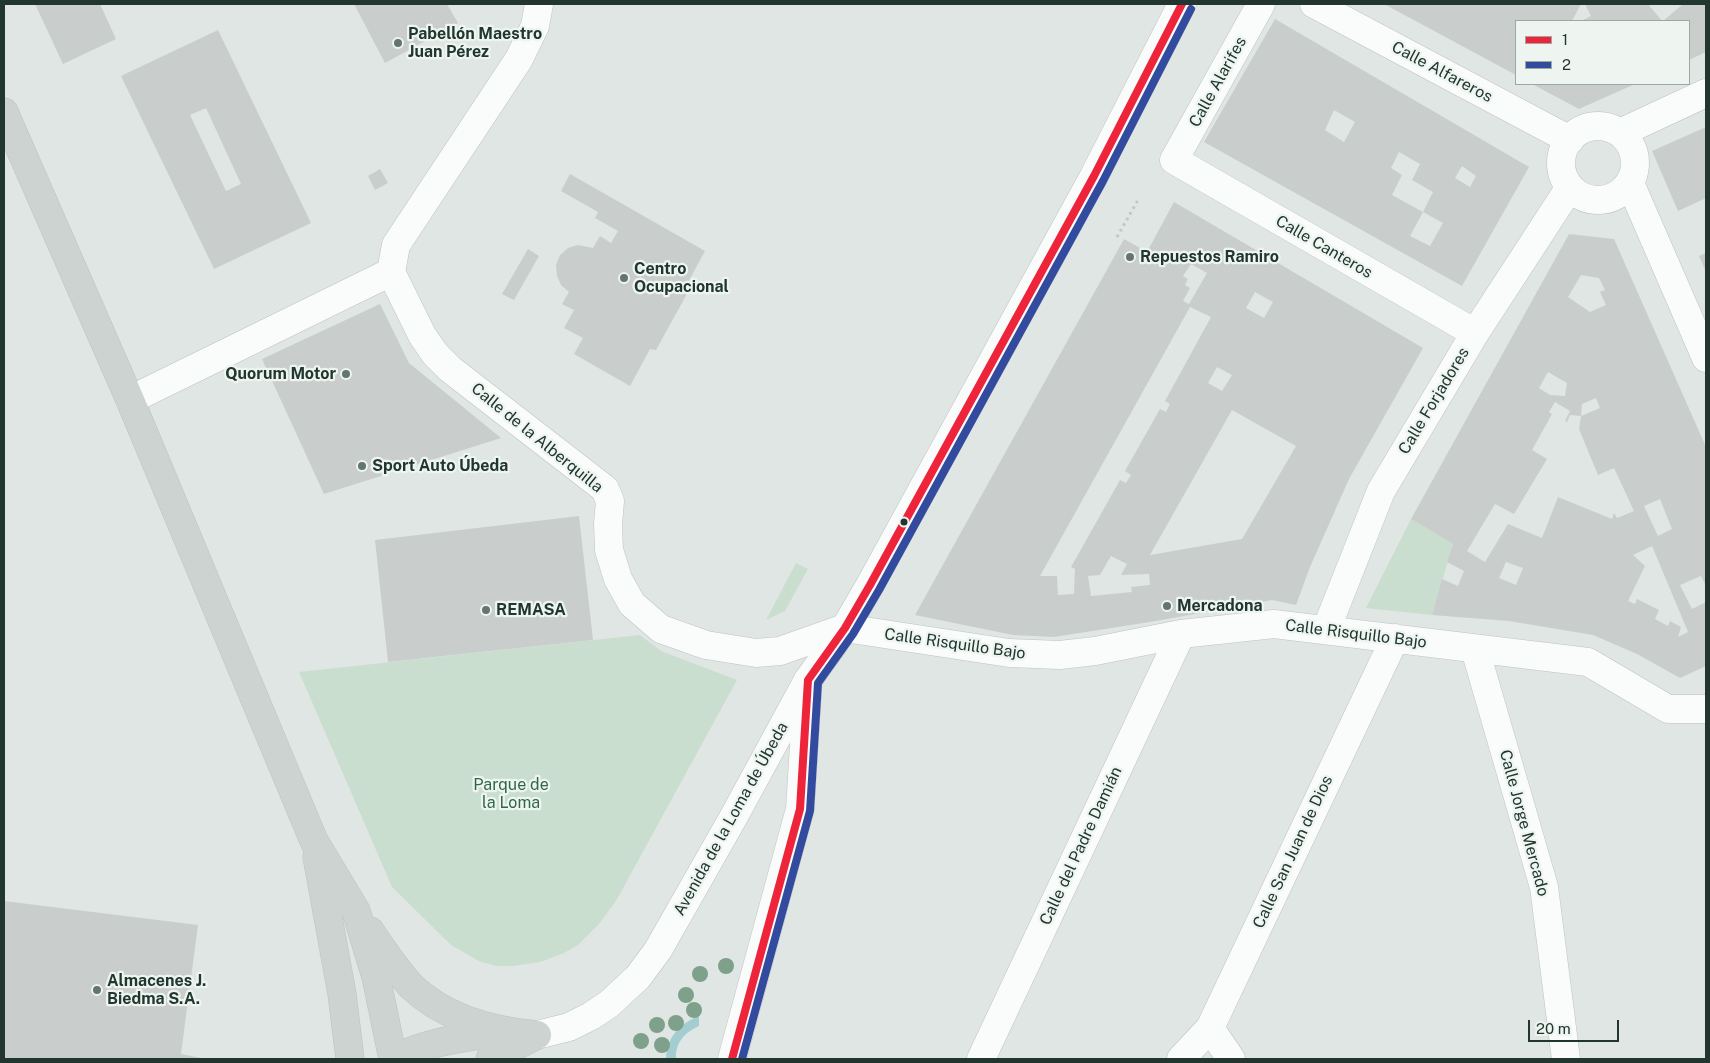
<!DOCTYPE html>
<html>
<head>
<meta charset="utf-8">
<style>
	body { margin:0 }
	#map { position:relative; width:1710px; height:1063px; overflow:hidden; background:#e0e6e3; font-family:"Public Sans",sans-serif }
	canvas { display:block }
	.frame { position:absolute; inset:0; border:5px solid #21362f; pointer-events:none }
	.legend { position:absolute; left:1515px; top:20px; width:175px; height:65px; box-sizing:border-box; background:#eef5f1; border:1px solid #9ca9a3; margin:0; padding:6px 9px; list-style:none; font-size:15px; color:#21362f }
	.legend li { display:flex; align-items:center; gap:10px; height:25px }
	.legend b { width:25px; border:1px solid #9ca9a3 }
	.scale { position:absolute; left:1528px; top:1020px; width:91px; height:22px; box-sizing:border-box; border:2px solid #21362f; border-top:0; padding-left:6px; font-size:15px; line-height:18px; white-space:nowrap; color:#21362f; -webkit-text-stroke:4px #eef5f1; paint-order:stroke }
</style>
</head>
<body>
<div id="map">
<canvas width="1710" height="1063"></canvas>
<div class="frame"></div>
<ul class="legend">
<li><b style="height:6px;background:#ee243a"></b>1</li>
<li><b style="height:6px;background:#324b9f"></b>2</li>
</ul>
<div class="scale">20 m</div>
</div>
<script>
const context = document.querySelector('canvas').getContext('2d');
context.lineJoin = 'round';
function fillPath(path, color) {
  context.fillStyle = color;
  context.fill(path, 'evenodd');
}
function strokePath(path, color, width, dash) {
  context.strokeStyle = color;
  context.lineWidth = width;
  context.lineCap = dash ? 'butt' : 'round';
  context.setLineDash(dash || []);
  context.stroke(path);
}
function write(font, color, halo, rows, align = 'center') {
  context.font = font + ' "Public Sans",sans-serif';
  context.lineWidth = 4.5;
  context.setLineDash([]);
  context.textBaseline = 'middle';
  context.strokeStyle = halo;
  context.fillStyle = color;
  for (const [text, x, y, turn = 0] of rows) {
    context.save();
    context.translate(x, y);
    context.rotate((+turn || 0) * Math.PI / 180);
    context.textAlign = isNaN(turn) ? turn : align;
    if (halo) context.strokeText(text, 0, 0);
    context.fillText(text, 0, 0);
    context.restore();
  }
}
fillPath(new Path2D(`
	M 1411,519 L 1453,544 L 1432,615 L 1366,608 Z
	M 796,563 L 808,569 L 785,611 L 766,620 Z
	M 640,635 L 661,651 L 737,680 L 616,901 L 599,924 L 578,945 L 564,953 L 540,962 L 513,966 L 496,966 L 479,961 L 451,945 L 392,887 L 299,672 Z`), '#cadecf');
fillPath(new Path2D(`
	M 699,1016 L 699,1026 C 685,1032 675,1043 676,1059 L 666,1059 C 667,1037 679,1024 699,1016 Z`), '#a4cdd1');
fillPath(new Path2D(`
	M 35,4 L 100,4 L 116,39 L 63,64 Z
	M 354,4 L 447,4 L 458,23 L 385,63 Z
	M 1384,4 L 1581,4 L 1572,21 L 1516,21 L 1516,75 Z
	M 1585,4 L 1648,4 L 1662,21 L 1581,21 L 1591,16 Z
	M 1683,4 L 1706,4 L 1706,52 L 1689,60 L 1689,21 L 1663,21 Z
	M 1275,19 L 1529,167 L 1462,286 L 1204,142 ZM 1334,110 L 1355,122 L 1344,142 L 1325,130 ZM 1399,152 L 1420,164 L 1412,180 L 1433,192 L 1423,212 L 1443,223 L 1430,246 L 1410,236 L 1423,212 L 1392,195 L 1402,175 L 1391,168 ZM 1462,166 L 1476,176 L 1470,187 L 1455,178 Z
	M 218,30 L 311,223 L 214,269 L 121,76 ZM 206,108 L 241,184 L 226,191 L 190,115 Z
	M 1532,84 L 1635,84 L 1579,109 Z
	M 1706,127 L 1706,198 L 1678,211 L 1652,151 Z
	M 380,169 L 388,183 L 375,190 L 368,176 Z
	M 570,174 L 705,251 L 686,286 L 688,292 L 656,350 L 650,349 L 630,386 L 574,354 L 583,338 L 564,328 L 574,310 L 562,304 L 569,292 L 561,285 L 557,276 L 556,265 L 560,255 L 568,248 L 578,245 L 593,248 L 600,236 L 611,243 L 618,231 L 595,218 L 598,212 L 561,191 Z
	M 1174,202 L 1423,348 L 1349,479 L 1310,567 L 1296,605 L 1272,600 L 1156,621 L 1054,637 L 1013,635 L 915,615 L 1124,239 L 1147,252 ZM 1191,264 L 1207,273 L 1189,304 L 1183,301 L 1190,288 L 1185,285 L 1188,279 L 1183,276 ZM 1255,292 L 1273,302 L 1264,318 L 1246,308 ZM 1190,307 L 1211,317 L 1165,401 L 1170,404 L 1166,412 L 1160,409 L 1125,471 L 1131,475 L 1126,483 L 1120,480 L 1071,567 L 1075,569 L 1074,594 L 1058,595 L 1057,576 L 1040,576 ZM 1217,367 L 1232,375 L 1222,391 L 1208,383 ZM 1232,410 L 1296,446 L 1242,539 L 1150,555 ZM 1111,556 L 1127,564 L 1121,575 L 1149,574 L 1150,585 L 1131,587 L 1132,592 L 1091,596 L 1088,576 L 1100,575 Z
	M 1569,234 L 1614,239 L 1706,447 L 1706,586 L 1701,576 L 1680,585 L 1692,609 L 1706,602 L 1706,666 L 1680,678 L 1637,654 L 1593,635 L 1509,621 L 1432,615 L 1442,579 L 1458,586 L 1464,571 L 1447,562 L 1453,544 L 1411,519 ZM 1581,275 L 1599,278 L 1605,290 L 1600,292 L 1606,305 L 1590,312 L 1568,297 ZM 1548,372 L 1567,383 L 1565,396 L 1550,395 L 1539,388 ZM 1596,398 L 1600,408 L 1581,416 L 1582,404 ZM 1555,402 L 1570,411 L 1565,421 L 1567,422 L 1570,415 L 1581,416 L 1579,429 L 1598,475 L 1614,468 L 1634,511 L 1617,518 L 1614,513 L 1612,519 L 1558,497 L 1542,538 L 1508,524 L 1485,562 L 1467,551 L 1495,504 L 1514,514 L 1547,459 L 1532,450 L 1552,414 L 1549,412 ZM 1660,499 L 1672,529 L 1658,536 L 1644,506 ZM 1652,546 L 1688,632 L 1678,637 L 1681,627 L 1670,621 L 1668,626 L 1655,619 L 1659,610 L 1637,599 L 1635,604 L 1628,601 L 1645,566 L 1633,555 ZM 1506,562 L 1523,568 L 1516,585 L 1499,578 Z
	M 528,249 L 539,256 L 514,300 L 502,294 Z
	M 1706,253 L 1706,272 L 1699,256 Z
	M 380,304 L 409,363 L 501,438 L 324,494 L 262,359 Z
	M 579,516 L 593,640 L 388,662 L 375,540 Z
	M 4,901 L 198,925 L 181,1054 L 206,1059 L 4,1059 Z`), '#c9cecc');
const minor = new Path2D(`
	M 539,4 L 535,26 L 519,59 L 396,245 L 391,272 L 422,335 L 435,354 L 450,369 L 605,489 L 610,501 L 608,524 L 609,550 L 618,579 L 632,604 L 661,629 L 706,645 L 756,653 L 780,651 L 845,628 L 1009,653 L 1060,655 L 1095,651 L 1181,634 L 1274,624 L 1588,662 L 1668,709 L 1706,709
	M 1261,4 L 1174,160 L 1475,333
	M 1314,4 L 1570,140
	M1561 163a37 37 0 1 1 74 0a37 37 0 1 1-74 0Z
	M 1620,133 L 1706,93
	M 1630,183 L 1706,358
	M 130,400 L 391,272
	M 1326,630 L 1381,491 L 1475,333 L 1570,187
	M 1475,649 L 1544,887 L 1566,1059
	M 1210,1028 L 1231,1059
	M 732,1059 L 800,809 L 808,680
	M 981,1059 L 1181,634
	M 1181,1059 L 1210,1028 L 1395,638`);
const secondary = new Path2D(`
	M 537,1035 L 569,1027 L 591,1016 L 609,1004 L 638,977 L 658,950 L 733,818 L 808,680 L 845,628 L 870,585 L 1094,176 L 1182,4`);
const primary = new Path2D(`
	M 4,112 L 130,400 L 314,841 L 356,911 L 376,977 L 393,1059
	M 317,857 L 342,994 L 350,1059
	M 370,931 C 383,950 396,970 412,987 C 445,1018 493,1031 537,1035
	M 394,1059 C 428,1041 464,1038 501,1032
	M 490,1059 L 537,1035`);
strokePath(minor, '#bdc3c0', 29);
strokePath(secondary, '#bdc3c0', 29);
strokePath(primary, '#bbc3bf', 29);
strokePath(new Path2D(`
	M 1117,237 L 1138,200`), '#bfc7c4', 3, [2.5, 4]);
strokePath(minor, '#fafbfb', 28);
strokePath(secondary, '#fafbfb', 28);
strokePath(primary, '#ccd3d1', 28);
strokePath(new Path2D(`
	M 732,1059 L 800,809 L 808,680 L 845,628 L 870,585 L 1094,176 L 1182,4`), '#ee243a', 8);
strokePath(new Path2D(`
	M 742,1059 L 810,811 L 818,683 L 853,634 L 879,590 L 1103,181 L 1191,9`), '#324b9f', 8);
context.fillStyle = '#7fa18b';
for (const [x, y] of [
	[726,966],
	[700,974],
	[686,995],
	[694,1010],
	[676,1023],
	[657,1025],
	[641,1041],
	[662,1045]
]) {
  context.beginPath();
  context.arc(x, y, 8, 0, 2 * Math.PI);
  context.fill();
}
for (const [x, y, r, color] of [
	[398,43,5,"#64746e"],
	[1130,257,5,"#64746e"],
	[624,278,5,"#64746e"],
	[346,374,5,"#64746e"],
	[362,466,5,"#64746e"],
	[904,522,4.5,"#21362f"],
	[1167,606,5,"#64746e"],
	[486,610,5,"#64746e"],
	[97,990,5,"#64746e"]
]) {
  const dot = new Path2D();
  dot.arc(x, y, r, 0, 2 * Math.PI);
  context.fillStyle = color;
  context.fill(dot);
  strokePath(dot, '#eef5f1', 2);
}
write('bold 16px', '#21362f', '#eef5f1', [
	["Pabellón Maestro",408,34],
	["Juan Pérez",408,52],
	["Repuestos Ramiro",1140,257],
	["Centro",634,269],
	["Ocupacional",634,287],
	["Quorum Motor",336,374,"right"],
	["Sport Auto Úbeda",372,466],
	["Mercadona",1177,606],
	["REMASA",496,610],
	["Almacenes J.",107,981],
	["Biedma S.A.",107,999]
], 'left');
write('16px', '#21362f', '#eef5f1', [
	["Calle Alfareros",1442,72,28],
	["Calle Alarifes",1218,82,-61],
	["Calle Canteros",1324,247,30],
	["Calle Forjadores",1434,401,-59],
	["Calle de la Alberquilla",537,438,39],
	["Calle Risquillo Bajo",1356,634,7],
	["Calle Risquillo Bajo",955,644,8],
	["Avenida de la Loma de Úbeda",731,819,-61],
	["Calle Jorge Mercado",1524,823,75],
	["Calle del Padre Damián",1081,846,-65],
	["Calle San Juan de Dios",1293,852,-65]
]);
write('16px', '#2f6943', '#eef5f1', [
	["Parque de",511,785],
	["la Loma",511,803]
]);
</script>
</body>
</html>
